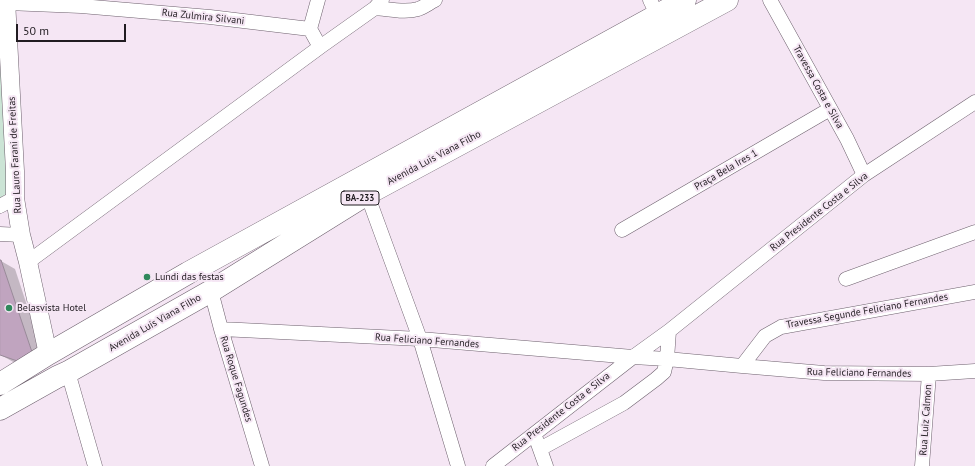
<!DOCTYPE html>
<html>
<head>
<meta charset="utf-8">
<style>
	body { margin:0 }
	#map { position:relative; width:975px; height:466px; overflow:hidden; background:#f5e6f4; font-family:"PT Sans",sans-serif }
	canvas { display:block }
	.scale { position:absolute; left:16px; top:24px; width:110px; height:18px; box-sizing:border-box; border:2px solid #211c21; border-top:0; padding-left:5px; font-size:12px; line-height:14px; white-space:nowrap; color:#211c21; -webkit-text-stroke:3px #f5e6f4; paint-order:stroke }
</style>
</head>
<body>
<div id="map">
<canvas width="975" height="466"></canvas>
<div class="scale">50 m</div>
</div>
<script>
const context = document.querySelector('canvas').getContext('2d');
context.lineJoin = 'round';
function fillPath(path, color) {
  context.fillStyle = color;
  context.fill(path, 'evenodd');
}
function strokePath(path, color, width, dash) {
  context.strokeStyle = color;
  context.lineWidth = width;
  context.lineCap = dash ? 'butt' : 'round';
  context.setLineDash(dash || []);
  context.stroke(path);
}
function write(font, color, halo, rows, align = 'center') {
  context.font = font + ' "PT Sans",sans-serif';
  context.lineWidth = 4;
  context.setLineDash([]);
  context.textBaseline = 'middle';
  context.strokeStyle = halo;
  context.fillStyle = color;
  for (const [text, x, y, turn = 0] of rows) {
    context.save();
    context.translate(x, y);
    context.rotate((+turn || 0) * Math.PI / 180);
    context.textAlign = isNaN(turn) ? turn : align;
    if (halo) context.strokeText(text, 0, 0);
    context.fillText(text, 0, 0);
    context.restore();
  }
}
fillPath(new Path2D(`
	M 0,17 L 10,189 L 0,200 Z`), '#cbe4d5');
fillPath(new Path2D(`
	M 0,261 L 1,261 L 15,269 L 46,363 L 15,363 L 1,355 L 0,352 Z`), '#0003');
const building = new Path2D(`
	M 0,260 L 1,260 L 33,355 L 23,363 L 0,355 Z`);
fillPath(building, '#c0a4bf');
strokePath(building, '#988a98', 1);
const minor = new Path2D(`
	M 650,0 L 658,16
	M 770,0 L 847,139 L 864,175
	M 0,4 L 7,3 L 81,6 L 210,17 L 310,29 L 320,47 L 375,8 L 382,0
	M 375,8 C 389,9 405,13 418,9 C 424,7 429,3 435,0
	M 310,29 L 318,0
	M 367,194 L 420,339 L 458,466
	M 0,206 L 15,198
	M 622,230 L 830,109
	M 0,234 L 21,235
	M 28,262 L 320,47
	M 846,279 L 975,232
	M 211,291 L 221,329 L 262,466
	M 221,329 L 420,339 L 633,357 L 667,359 L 742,366 L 765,336 L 781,327 L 975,292
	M 742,366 L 824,373 L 929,374 L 975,371
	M 68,372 L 95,466
	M 537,441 L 546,466
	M 540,449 L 624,403 L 656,379 L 664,372 L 667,359 L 669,331
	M 493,466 L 633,357 L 669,331 L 864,175 L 975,102
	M 922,466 L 929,374`);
const tertiary = new Path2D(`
	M 6,0 L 15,171 L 15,198 L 21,235 L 28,262 L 48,354`);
const primary = new Path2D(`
	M 0,384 L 48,354 L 188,273 L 685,0
	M 0,409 L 57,377 L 68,372 L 211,291 L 367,194 L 727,0`);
strokePath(minor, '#6d606d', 15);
strokePath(tertiary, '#6d606d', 19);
strokePath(primary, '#6d606d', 23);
strokePath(minor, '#fff', 14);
strokePath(tertiary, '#fff', 18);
strokePath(primary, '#fff', 22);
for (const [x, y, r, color] of [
	[147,277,4,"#30885c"],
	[9,308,4,"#30885c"]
]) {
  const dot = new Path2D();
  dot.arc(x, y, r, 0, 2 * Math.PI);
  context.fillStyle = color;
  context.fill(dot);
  strokePath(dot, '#f5e6f4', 1.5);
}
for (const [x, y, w] of [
	[360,198,38]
]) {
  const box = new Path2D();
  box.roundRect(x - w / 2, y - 7, w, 14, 3);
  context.fillStyle = '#f5e6f4';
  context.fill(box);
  strokePath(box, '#211c21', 1);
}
write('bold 9px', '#211c21', null, [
	["BA-233",360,198]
]);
write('10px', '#211c21', '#f5e6f4', [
	["Rua Zulmira Silvani",203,17,6],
	["Travessa Costa e Silva",818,87,61],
	["Rua Lauro Farani de Freitas",15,155,-93],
	["Avenida Luís Viana Filho",434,158,-28],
	["Praça Bela Ires 1",726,170,-30],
	["Rua Presidente Costa e Silva",819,212,-38],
	["Travessa Segunde Feliciano Fernandes",867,311,-10],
	["Avenida Luís Viana Filho",155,323,-30],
	["Rua Feliciano Fernandes",427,341,4],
	["Rua Feliciano Fernandes",859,373,1],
	["Rua Roque Fagundes",236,379,73],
	["Rua Presidente Costa e Silva",561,412,-38],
	["Rua Luiz Calmon",926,420,-86]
]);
write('10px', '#211c21', '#f5e6f4', [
	["Lundi das festas",155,277],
	["Belasvista Hotel",17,308]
], 'left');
</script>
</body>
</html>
